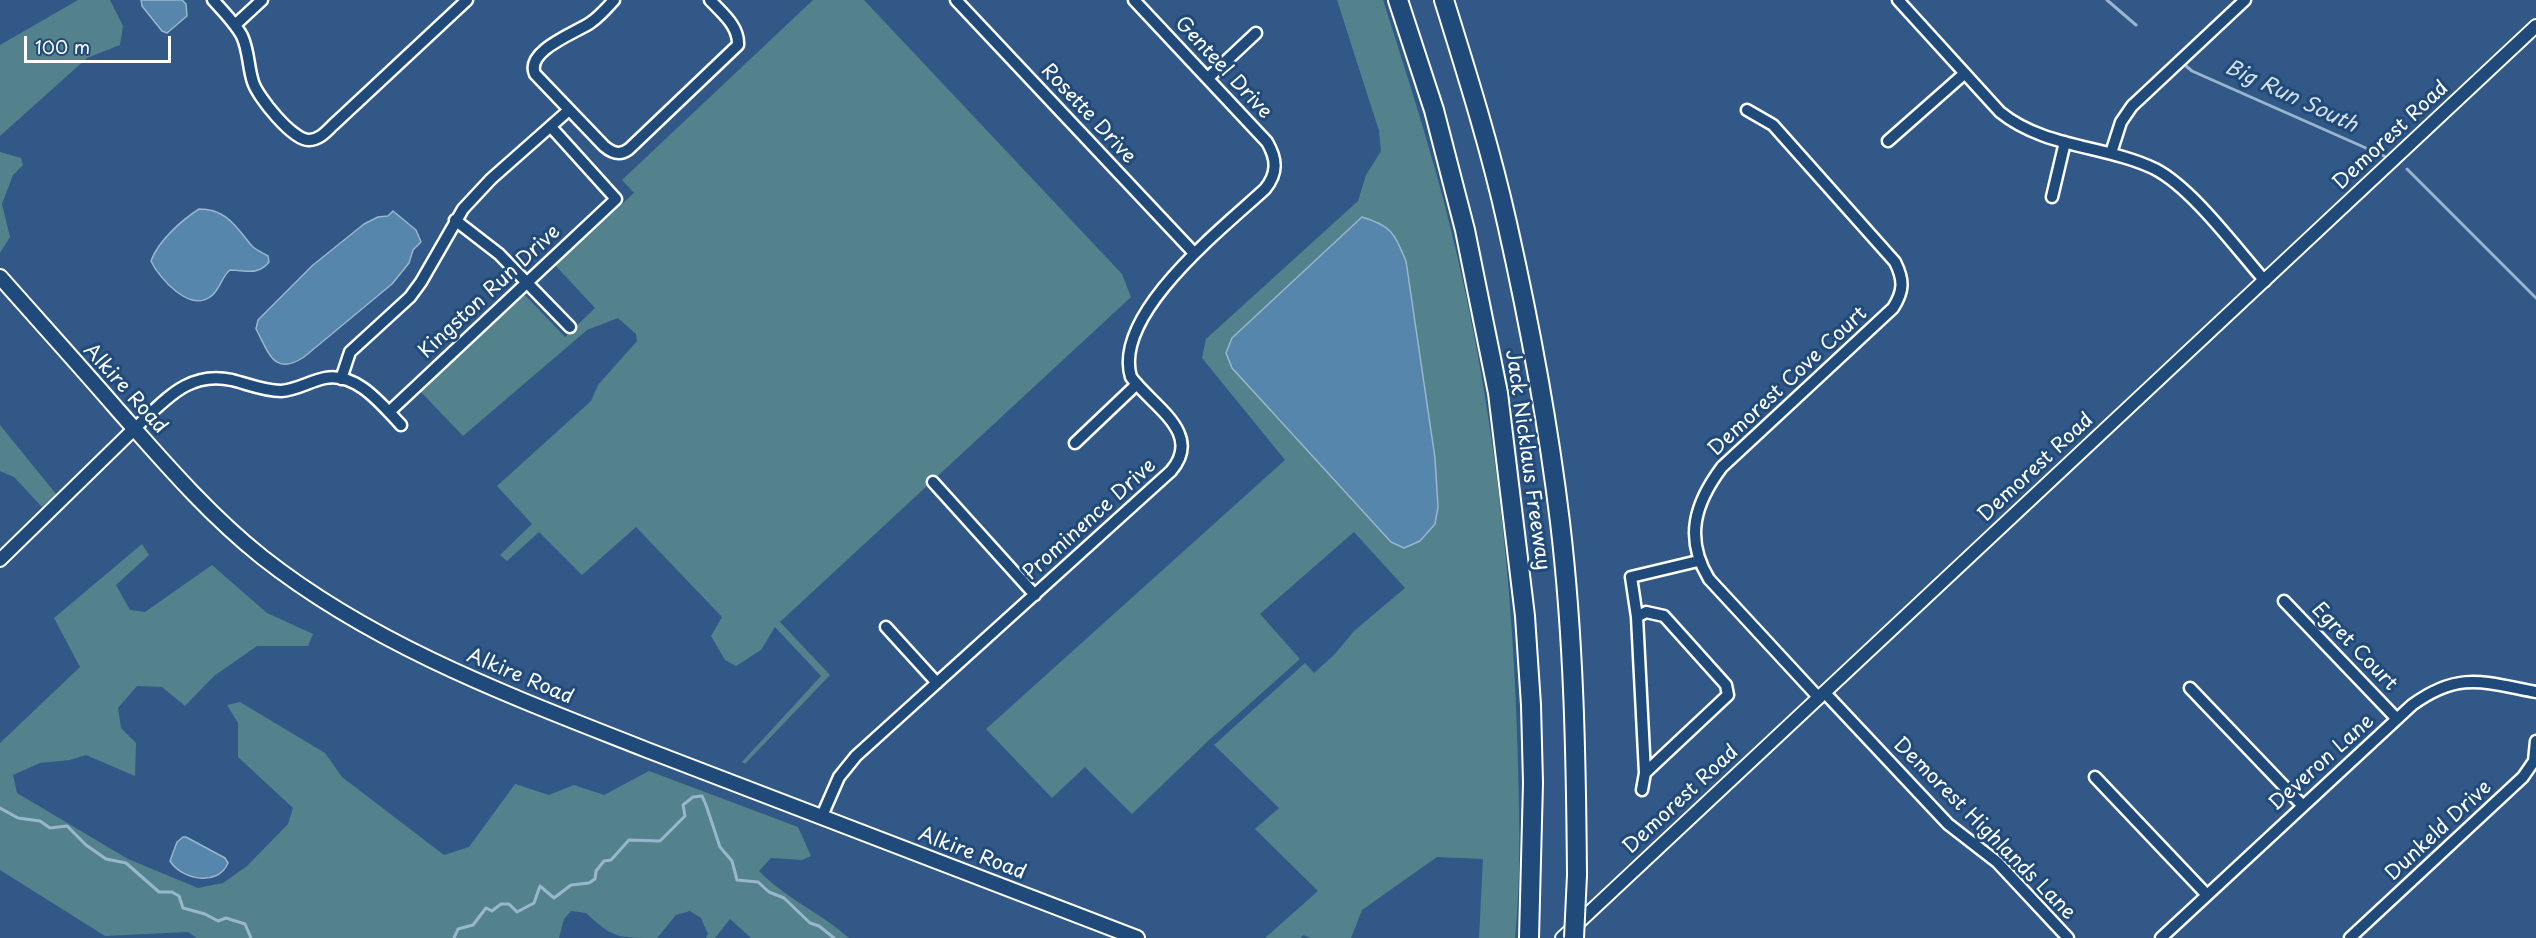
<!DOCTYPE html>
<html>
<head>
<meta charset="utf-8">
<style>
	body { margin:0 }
	#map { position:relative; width:2536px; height:938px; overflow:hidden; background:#315887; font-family:"Playpen Sans",sans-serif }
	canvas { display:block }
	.scale { position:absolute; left:24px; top:36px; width:147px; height:27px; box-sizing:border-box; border:3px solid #fff; border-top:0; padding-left:8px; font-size:18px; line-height:21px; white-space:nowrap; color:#fff; -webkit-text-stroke:4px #1f4a7a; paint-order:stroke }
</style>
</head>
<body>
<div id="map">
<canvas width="2536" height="938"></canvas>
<div class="scale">100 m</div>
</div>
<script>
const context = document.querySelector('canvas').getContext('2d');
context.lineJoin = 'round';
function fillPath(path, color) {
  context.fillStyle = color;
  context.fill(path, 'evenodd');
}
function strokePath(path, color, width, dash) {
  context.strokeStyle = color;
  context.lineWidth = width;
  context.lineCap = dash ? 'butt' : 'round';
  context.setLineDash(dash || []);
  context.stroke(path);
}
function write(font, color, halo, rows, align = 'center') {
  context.font = font + ' "Playpen Sans",sans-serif';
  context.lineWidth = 6;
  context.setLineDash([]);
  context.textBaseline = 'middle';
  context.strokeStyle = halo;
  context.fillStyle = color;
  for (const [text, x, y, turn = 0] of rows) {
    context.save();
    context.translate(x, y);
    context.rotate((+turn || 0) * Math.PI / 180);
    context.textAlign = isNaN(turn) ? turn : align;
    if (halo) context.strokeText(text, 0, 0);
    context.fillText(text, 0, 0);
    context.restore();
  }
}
fillPath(new Path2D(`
	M 78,0 L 110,0 L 123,26 L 120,45 L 87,58 L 0,136 L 0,45 Z
	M 813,0 L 864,0 L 1122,274 L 1131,297 L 780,622 L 830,675 L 745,764 L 742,762 L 821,676 L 775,627 L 761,650 L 736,666 L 725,660 L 711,636 L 722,617 L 636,527 L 582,575 L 539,532 L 507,561 L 500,555 L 532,524 L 497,486 L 591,401 L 598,385 L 637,341 L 636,334 L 618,318 L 587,330 L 463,436 L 419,390 L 523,293 L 565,337 L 595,308 L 555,265 L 634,193 L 622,180 Z
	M 1337,0 L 1383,0 C 1401,56 1419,112 1435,169 C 1486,350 1511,545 1517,732 C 1519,801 1522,870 1515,938 L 1479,938 L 1483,859 L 1437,857 L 1362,910 L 1351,938 L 1311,938 L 1303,935 L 1301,938 L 1265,938 L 1318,891 L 1255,829 L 1279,808 L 1214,745 L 1305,663 L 1314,673 L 1335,654 L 1354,631 L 1405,588 L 1354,532 L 1260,614 L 1300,659 L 1209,740 L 1132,814 L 1085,767 L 1052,798 L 986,729 L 1285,460 L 1202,358 L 1206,339 L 1358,201 L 1366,175 L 1381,151 L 1379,131 ZM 1362,217 L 1406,261 L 1435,458 L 1438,507 L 1435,524 L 1421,541 L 1404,548 L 1391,542 L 1232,368 L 1226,353 L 1232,338 Z
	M 0,152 L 21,158 L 23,165 L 13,175 L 2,204 L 10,237 L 0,253 Z
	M 0,425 L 56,494 L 42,507 L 14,477 L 0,471 Z
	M 142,544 L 149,555 L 116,585 L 130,610 L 145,612 L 212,565 L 267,613 L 313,634 L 308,646 L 257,646 L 214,676 L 185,706 L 162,687 L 137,686 L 118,708 L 121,728 L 136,743 L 135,776 L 86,755 L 70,760 L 40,763 L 13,775 L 17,793 L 128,859 L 198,888 L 223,883 L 247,866 L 288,824 L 293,808 L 238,757 L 238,723 L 227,705 L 240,702 L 325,753 L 342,777 L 444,855 L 469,847 L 515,784 L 549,795 L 574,785 L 604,795 L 649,771 L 798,827 L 811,856 L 802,860 L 771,858 L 759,871 C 785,898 821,913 849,938 L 751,938 L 730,919 L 715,938 L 706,938 L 708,934 L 701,918 L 690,911 L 676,915 L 657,938 C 617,938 613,938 586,913 L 571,911 L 564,919 L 559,938 L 197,938 L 188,932 L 105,936 L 0,870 L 0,743 L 80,667 L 54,618 Z`), '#54828c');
const water = new Path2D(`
	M 141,0 L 182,0 L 186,4 L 187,16 L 167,33 L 162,31 L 142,6 Z
	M 199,209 C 227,209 236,227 252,246 C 256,250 263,253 268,256 L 269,262 C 258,276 246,270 230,270 C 221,277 220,291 210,297 C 189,312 159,278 151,261 C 158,241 182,220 199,209 Z
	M 393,211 L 416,230 L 421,242 L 413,250 L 409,263 L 392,284 L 304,357 C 274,377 269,353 256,329 L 258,320 L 313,265 L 364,224 L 378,217 L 388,216 Z
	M 1362,217 C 1392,226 1394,233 1406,261 L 1435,458 L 1438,507 L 1435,524 L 1420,541 L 1404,548 L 1391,542 L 1232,368 L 1226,353 L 1232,338 Z
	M 183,837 L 186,837 L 225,858 L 228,863 C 218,887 182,880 170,861 L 177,842 Z`);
fillPath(water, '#5786ac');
strokePath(water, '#9ab6cd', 1.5);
strokePath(new Path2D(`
	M 2107,0 L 2136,25
	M 2186,66 L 2192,71 L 2384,156
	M 2407,169 L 2536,298
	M 0,808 L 18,818 L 40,821 L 50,828 L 67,826 L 86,845 L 106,859 L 126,863 L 159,892 L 172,892 L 179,896 L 183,908 L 205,914 L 218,921 L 226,918 L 245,924 L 251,938
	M 454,938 L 458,929 L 473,925 L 486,908 L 492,911 L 501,904 L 509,904 L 517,912 L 534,903 L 540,886 L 554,898 L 571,885 L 589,883 L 595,879 L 596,871 L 604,861 L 611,860 L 629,840 L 660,841 L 685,816 L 683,805 L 693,797 L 702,796 L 706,805 L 720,847 L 732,861 L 737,880 L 758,882 L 769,892 L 784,898 L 810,923 L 819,926 L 834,938`), '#9ab6cd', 3);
const minor = new Path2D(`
	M 213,0 C 223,11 235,23 242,36 C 249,51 248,67 253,82 C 257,96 293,141 309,140 C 319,140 326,132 332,126 L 467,0
	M 614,0 C 607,8 599,17 590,23 C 575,33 525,51 535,74 L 604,146 C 612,153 620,156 629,149 L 738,45 C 739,26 722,13 710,0
	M 956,0 L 1194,253
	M 1898,0 L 2000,112 C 2044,148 2105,145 2155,169 C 2192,188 2236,248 2265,281
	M 235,25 L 262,0
	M 1208,78 L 1256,33
	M 1747,110 L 1773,125 L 1895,262 C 1904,280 1904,291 1893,308 L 1722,467 C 1695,503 1684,538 1709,579 L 1819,698
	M 1888,141 L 1964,74
	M 2111,153 L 2121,122 L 2132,106 L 2245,0
	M 2052,197 L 2065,142
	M 455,220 L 499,254 L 570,327
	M 341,379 L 350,352 L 410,297 L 421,282 L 463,209 L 491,179 L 569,110
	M 389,412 L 616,199 L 551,127
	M 134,429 C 164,402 187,370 232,380 C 248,384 264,391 281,391 C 297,390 310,381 325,378 C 357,372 382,405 401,425
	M 1075,443 L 1137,384
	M 933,482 L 1035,595
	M 2284,601 L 2397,719
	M 1637,617 L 1646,612 L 1664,616 L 1726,685 L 1728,695 L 1645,773
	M 886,627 L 937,683
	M 2190,688 L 2302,805
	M 1825,693 L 1948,824 L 1997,862 L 2068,938
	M 2095,777 L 2207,895
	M 1642,790 L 1645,773 L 1637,617 L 1631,577 L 1698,561
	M 821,818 L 839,777 L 856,756 L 1171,471 C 1204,433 1152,406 1131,377 C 1112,314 1224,227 1265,189 C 1278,173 1277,159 1267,142 L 1134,0
	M 2161,938 L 2412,705 C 2459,671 2483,682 2536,692
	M 2350,938 L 2523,777 L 2534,761 L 2536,741`);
const tertiary = new Path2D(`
	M 0,560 L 134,429
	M 1562,938 L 2536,26`);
const secondary = new Path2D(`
	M 0,277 C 39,321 78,364 116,408 C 162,460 208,514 262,557 C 376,647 513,697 647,750 C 810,814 974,875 1137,938`);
const motorway = new Path2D(`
	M 1398,0 L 1434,110 L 1465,230 L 1498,393 L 1525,616 L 1531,705 L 1533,783 L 1529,938
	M 1444,0 C 1467,74 1490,147 1507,223 C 1529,321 1548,422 1560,522 C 1574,639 1576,757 1577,875`);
strokePath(minor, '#fff', 15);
strokePath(tertiary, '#fff', 16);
strokePath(secondary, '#fff', 18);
strokePath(motorway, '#fff', 22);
strokePath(minor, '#1f4a7a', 10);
strokePath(tertiary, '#1f4a7a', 12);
strokePath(secondary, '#1f4a7a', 14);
strokePath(motorway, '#1f4a7a', 18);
const motorwayBridge = new Path2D(`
	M 1574,938 L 1577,875`);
strokePath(motorwayBridge, '#fff', 22, []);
strokePath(motorwayBridge, '#1f4a7a', 18);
write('20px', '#fff', '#1f4a7a', [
	["Genteel Drive",1223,68,47],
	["Rosette Drive",1088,114,47],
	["Demorest Road",2391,136,-43],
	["Kingston Run Drive",490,292,-43],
	["Demorest Cove Court",1788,382,-43],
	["Alkire Road",125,389,48],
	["Jack Nicklaus Freeway",1527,460,82],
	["Demorest Road",2036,468,-43],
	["Prominence Drive",1090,520,-42],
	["Egret Court",2354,647,46],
	["Alkire Road",520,677,23],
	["Deveron Lane",2322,763,-42],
	["Demorest Road",1681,800,-43],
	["Demorest Highlands Lane",1984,829,45],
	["Dunkeld Drive",2439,831,-43],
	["Alkire Road",972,854,21]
]);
write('italic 21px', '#d5e1ea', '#1f4a7a', [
	["Big Run South",2291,97,25]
]);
</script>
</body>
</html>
